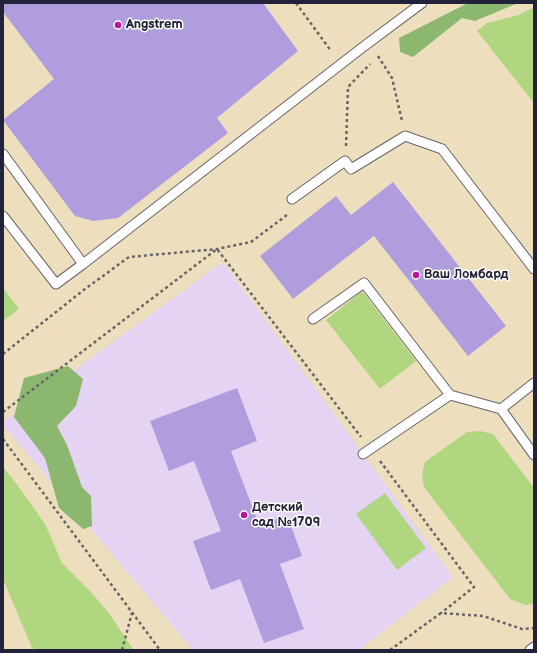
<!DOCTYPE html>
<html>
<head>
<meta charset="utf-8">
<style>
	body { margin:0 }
	#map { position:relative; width:537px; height:653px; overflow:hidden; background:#eddfbe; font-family:"Balsamiq Sans",sans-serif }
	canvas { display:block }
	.frame { position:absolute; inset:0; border:4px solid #22223b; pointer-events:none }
</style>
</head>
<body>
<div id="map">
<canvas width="537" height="653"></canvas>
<div class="frame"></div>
</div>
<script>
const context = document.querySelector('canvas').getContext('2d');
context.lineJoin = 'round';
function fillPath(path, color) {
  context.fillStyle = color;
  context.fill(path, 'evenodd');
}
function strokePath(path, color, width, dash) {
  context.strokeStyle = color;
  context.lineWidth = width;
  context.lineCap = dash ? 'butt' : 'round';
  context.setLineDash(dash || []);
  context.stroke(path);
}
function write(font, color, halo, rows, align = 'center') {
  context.font = font + ' "Balsamiq Sans",sans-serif';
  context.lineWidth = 3;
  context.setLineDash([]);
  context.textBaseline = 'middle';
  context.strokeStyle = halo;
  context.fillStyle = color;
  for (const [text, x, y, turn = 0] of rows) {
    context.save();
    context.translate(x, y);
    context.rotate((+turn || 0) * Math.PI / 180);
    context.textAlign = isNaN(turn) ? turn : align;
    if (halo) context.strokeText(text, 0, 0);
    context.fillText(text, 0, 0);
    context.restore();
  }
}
fillPath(new Path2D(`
	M 223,262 L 453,577 L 359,650 L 193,650 L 3,425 L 3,422 Z`), '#e4d3f2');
fillPath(new Path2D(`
	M 534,7 L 534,103 L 477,31 L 487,23 L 519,15 Z
	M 3,288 L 19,309 L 3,321 Z
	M 362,291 L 416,361 L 380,389 L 326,320 Z
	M 480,431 L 493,434 L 534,488 L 534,604 L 525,605 L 510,599 L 424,487 L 422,474 L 425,462 L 467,432 Z
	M 3,467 L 16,483 L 45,524 L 62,563 L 90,591 L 108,612 L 133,649 L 34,650 L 32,648 L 3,579 Z
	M 385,493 L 426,548 L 397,570 L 356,514 Z`), '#b0d680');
fillPath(new Path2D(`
	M 468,3 L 518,3 L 475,21 L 462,18 L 413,57 L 400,52 L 399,38 Z
	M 68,366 L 83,379 L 76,406 L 57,426 L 67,445 L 82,487 L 91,496 L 92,526 L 83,529 L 59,508 L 45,458 L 14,417 L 24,378 Z`), '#8cb76e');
fillPath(new Path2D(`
	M 3,3 L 263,3 L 298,51 L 217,118 L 228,133 L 118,218 L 93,221 L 75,216 L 3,120 L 54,79 L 3,12 Z
	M 393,182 L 506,326 L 468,356 L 374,236 L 293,299 L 260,256 L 336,196 L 351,215 Z
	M 237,388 L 257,441 L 231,451 L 259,525 L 287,515 L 302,556 L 280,564 L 304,629 L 264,643 L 240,579 L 211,590 L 193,541 L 221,531 L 194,461 L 169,471 L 150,421 Z`), '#af9ddd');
const lane = new Path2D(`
	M 3,154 L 83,264 L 363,47 L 422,3
	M 292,199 L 345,161 L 351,169 L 405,136 L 442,149 L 534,269
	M 3,216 L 56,284 L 83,264
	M 313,319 L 364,283 L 450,395
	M 534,383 L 501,409 L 534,455
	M 363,454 L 450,395 L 501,409
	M 530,650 L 534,647`);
strokePath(lane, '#696469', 11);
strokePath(new Path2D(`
	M 296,3 L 331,51
	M 378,56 L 392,78 L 402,121
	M 346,146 L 348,87 L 370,64
	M 3,354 L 85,289 L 129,257 L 217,249 L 251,242 L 287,215
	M 3,412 L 217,249 L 361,437
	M 3,439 L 160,650
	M 380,461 L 474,587 L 441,613
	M 122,650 L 132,613
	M 390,650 L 441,613 L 483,616 L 522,629 L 534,628`), '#696469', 2.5, [3, 3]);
strokePath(lane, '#fff', 9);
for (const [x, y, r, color] of [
	[118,25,4,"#b5179e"],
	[416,275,4,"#b5179e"],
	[244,515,4,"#b5179e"]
]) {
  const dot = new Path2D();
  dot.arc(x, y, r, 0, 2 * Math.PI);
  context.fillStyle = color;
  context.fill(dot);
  strokePath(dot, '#fdfcf7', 1.5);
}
write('bold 13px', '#22223b', '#fdfcf7', [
	["Angstrem",126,25],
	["Ваш Ломбард",424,275],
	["Детский",252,508],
	["сад №1709",252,523]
], 'left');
</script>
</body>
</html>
